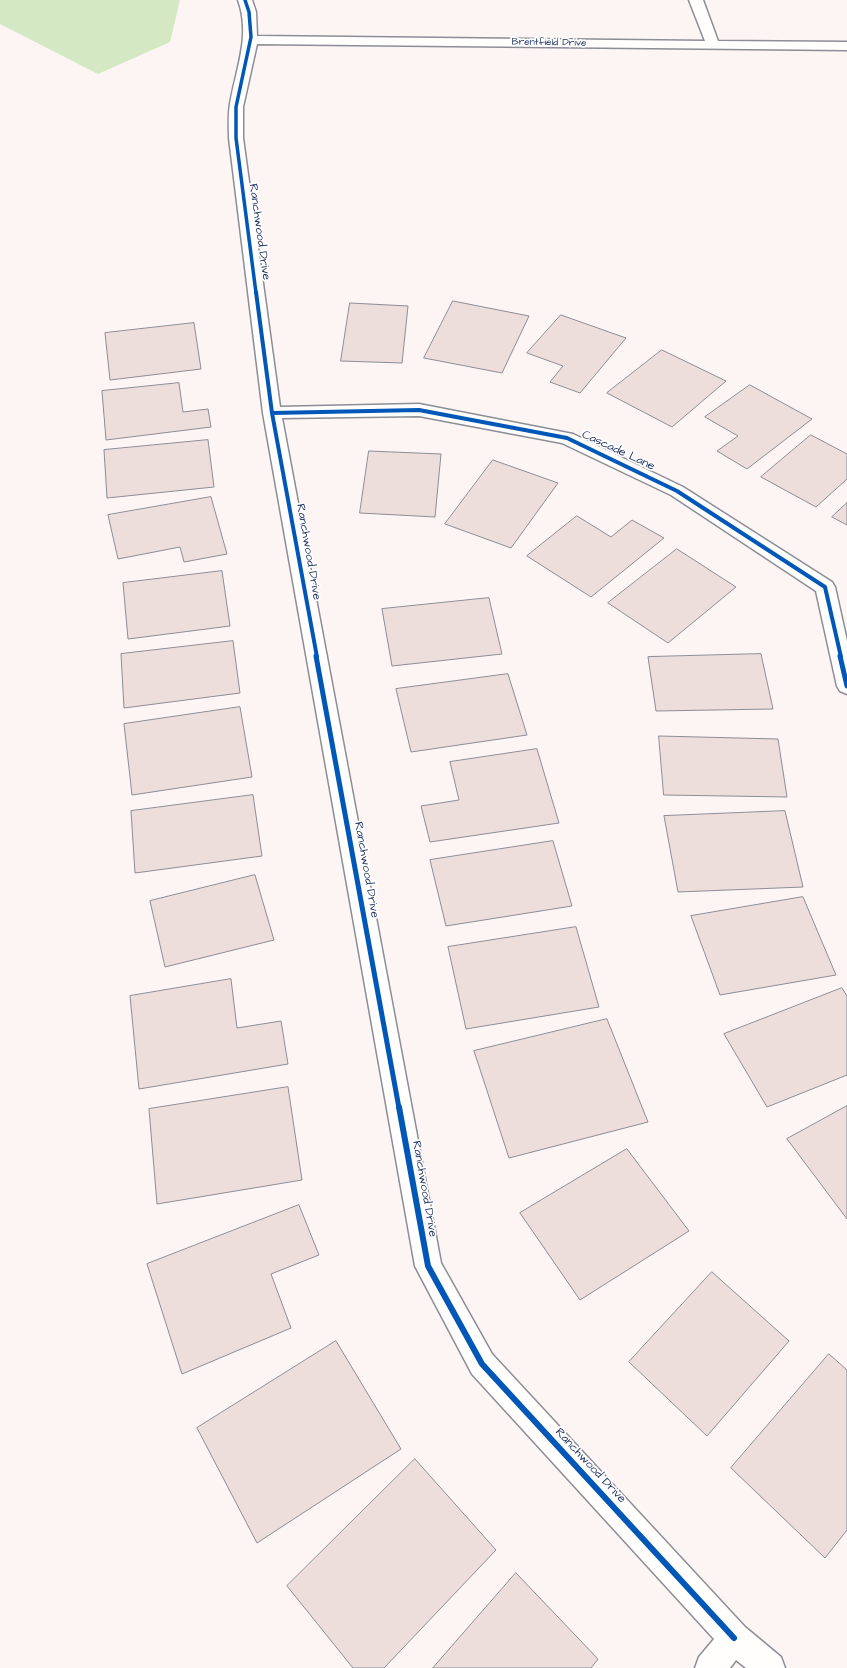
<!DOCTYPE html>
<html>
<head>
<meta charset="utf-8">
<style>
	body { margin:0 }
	canvas { display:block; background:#fcf5f4 }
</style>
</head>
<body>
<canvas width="847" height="1668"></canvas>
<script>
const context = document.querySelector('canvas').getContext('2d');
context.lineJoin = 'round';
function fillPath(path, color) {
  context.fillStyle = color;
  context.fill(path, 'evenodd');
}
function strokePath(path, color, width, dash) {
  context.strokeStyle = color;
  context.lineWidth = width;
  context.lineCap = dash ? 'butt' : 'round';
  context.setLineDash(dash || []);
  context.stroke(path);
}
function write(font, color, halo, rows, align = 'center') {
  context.font = font + ' "Architects Daughter",sans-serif';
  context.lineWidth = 3.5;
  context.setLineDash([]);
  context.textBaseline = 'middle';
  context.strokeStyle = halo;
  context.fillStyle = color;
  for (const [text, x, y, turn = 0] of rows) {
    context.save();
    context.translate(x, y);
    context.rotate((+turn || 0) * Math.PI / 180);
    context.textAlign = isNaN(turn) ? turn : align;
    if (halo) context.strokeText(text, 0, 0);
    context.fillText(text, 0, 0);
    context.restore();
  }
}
fillPath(new Path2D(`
	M 0,0 L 180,0 L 170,42 L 98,74 L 0,24 Z`), '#d3e8c3');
const building = new Path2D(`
	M 453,301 L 529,316 L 502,373 L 424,358 Z
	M 350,303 L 408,306 L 402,363 L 341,361 Z
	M 561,315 L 626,338 L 580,393 L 550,382 L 563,366 L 527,353 Z
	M 194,323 L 201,369 L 110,380 L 105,333 Z
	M 662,350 L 726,381 L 672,427 L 607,393 Z
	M 179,383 L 183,412 L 208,409 L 211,427 L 106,440 L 102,391 Z
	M 750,385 L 812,419 L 747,469 L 717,451 L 738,436 L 705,417 Z
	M 811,435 L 847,454 L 847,479 L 816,507 L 761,477 Z
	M 208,440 L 214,487 L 107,498 L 104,450 Z
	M 369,451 L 441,454 L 435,517 L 360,513 Z
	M 493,460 L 558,483 L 511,548 L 445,524 Z
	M 211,497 L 227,554 L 184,562 L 180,547 L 118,559 L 108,515 Z
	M 847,503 L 847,525 L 832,517 Z
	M 577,516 L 611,537 L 632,520 L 664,538 L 591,597 L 527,556 Z
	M 677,549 L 736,587 L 668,643 L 608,603 Z
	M 222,571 L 230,626 L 128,639 L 123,583 Z
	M 489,598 L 502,654 L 392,666 L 382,609 Z
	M 233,641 L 240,693 L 124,708 L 121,654 Z
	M 761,654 L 773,709 L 656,711 L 648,657 Z
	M 508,674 L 527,735 L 411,752 L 396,689 Z
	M 240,707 L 252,777 L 132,795 L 124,724 Z
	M 659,736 L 778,739 L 787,797 L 664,795 Z
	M 537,749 L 559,823 L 430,842 L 421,806 L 459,800 L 450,762 Z
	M 253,795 L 262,856 L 135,873 L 131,811 Z
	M 785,811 L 803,887 L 678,892 L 664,816 Z
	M 553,841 L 572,906 L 446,926 L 430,860 Z
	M 255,875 L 274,940 L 165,967 L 150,901 Z
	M 803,897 L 836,975 L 720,995 L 691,916 Z
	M 576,927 L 599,1007 L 466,1029 L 448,947 Z
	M 231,979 L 237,1028 L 281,1021 L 288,1064 L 139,1089 L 130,996 Z
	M 842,988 L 847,996 L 847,1075 L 767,1107 L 724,1034 Z
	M 607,1019 L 648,1122 L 509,1158 L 474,1051 Z
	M 288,1087 L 302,1180 L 157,1204 L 149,1109 Z
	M 847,1106 L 847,1219 L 787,1139 Z
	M 627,1149 L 689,1231 L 580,1300 L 520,1213 Z
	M 299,1205 L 319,1255 L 271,1274 L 291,1328 L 182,1374 L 147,1264 Z
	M 712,1272 L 789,1341 L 707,1436 L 629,1362 Z
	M 336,1341 L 401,1449 L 257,1543 L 197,1428 Z
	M 829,1354 L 847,1370 L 847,1530 L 825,1558 L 731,1468 Z
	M 415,1459 L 496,1550 L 384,1668 L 353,1668 L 287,1586 Z
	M 516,1573 L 598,1659 L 591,1668 L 433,1668 Z`);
fillPath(building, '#eddedc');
strokePath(building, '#8c8d95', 1);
const street = new Path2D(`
	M 238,0 L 252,0 L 256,12 L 257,36 L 705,41 L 689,0 L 703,0 L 718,41 L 847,42 L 847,50 L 257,44 L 243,107 L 243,138 L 280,407 L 419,404 L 573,434 L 683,487 L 832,582 L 835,587 L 847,641 L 847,694 L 840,691 L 837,686 L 816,591 L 671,495 L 562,443 L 419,416 L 282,418 L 441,1263 L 492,1354 L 745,1627 L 781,1657 L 785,1668 L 746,1668 L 736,1660 L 730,1668 L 695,1668 L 699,1657 L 714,1639 L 472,1374 L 415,1266 L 263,413 L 229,138 C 229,127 228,115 230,104 C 236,68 251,36 238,0 Z`);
strokePath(street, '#8c8d95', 3);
fillPath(street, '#fffefd');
strokePath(new Path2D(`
	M 245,0 L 249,12 L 251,37 L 236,107 L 236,138 L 256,293`), '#0057b8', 3.5);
strokePath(new Path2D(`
	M 256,292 L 272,413 L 317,657
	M 272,413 L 419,410 L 567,438 L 677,491 L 825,587 L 841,657`), '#0057b8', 4);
strokePath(new Path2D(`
	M 316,656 L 399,1108
	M 840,656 L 847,686`), '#0057b8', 5);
strokePath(new Path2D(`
	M 399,1107 L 428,1266 L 482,1364 L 734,1638`), '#0057b8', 6);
write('10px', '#1b2f5e', '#fff', [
	["Brentfield Drive",549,43,1]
]);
write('12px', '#1b2f5e', '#fff', [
	["Ranchwood Drive",259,232,82],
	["Cascade Lane",618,451,25],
	["Ranchwood Drive",308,552,80],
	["Ranchwood Drive",366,870,80],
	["Ranchwood Drive",424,1189,80],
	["Ranchwood Drive",590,1466,47]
]);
</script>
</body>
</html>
